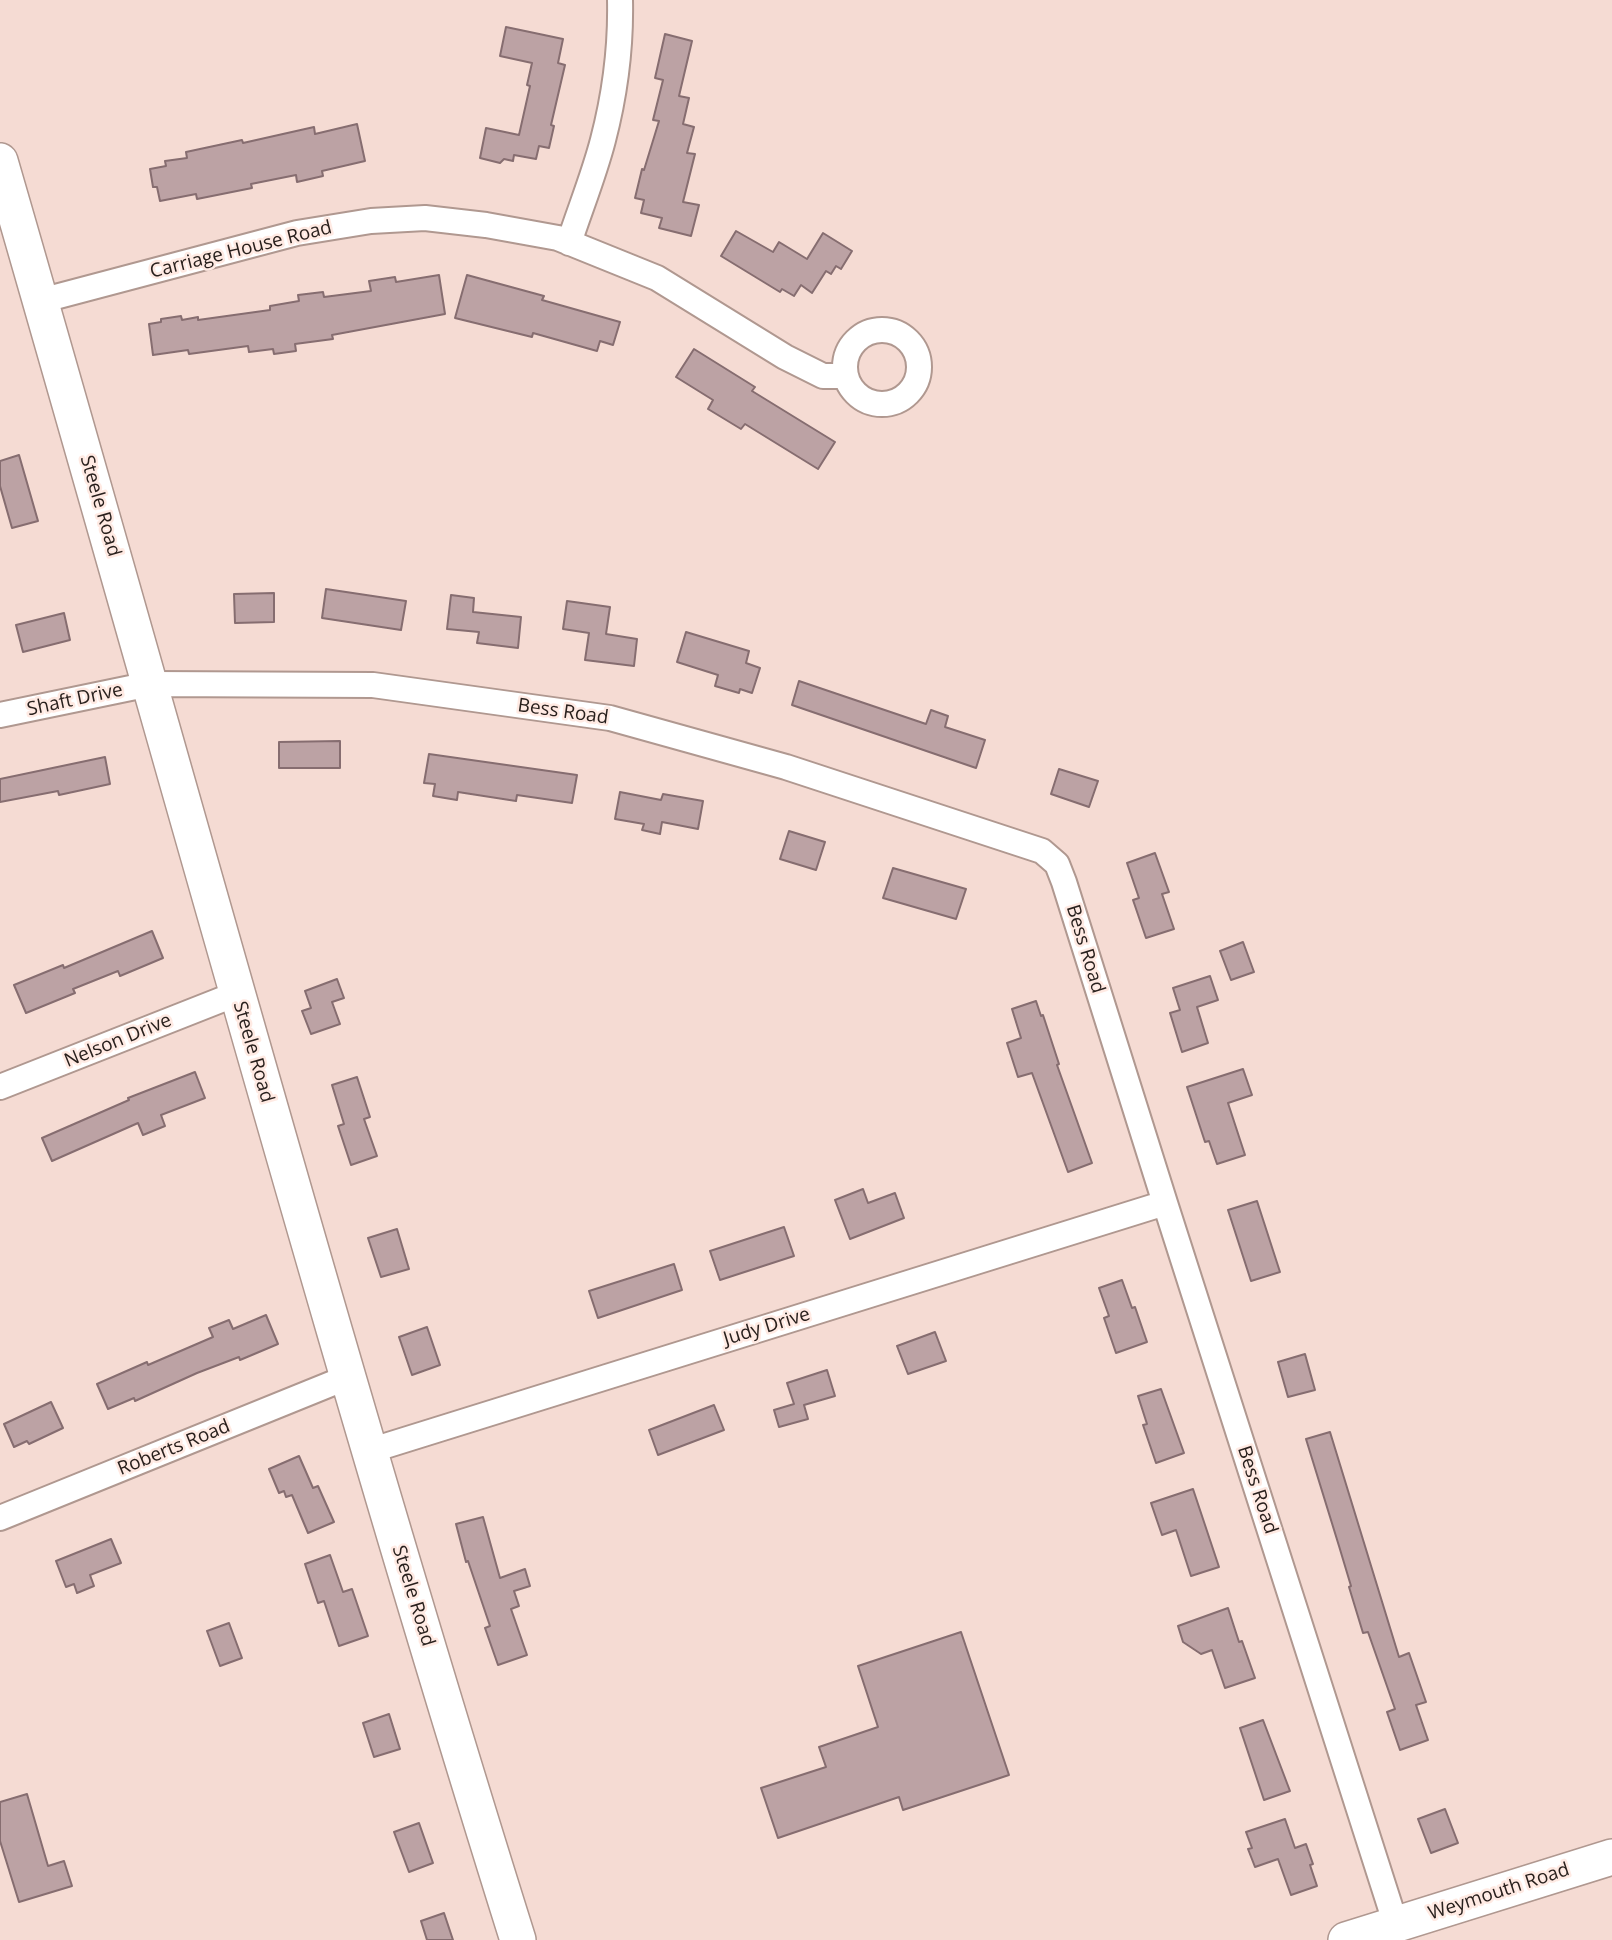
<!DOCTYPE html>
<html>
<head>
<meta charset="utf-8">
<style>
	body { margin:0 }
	canvas { display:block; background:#f5dbd3 }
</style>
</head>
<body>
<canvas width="1612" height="1940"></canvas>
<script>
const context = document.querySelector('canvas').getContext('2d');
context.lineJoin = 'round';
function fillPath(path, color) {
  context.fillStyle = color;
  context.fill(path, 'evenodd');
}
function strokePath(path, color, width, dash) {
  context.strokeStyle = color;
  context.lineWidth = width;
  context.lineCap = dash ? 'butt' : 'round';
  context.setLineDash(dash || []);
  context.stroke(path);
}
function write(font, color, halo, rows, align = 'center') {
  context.font = font + ' "Open Sans",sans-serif';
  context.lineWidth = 5;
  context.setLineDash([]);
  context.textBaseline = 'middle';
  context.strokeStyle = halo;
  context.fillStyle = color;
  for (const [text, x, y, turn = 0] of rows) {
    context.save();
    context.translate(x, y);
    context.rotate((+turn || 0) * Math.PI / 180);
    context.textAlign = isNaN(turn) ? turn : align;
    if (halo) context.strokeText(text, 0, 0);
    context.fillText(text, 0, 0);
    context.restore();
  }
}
const building = new Path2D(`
	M 506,27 L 563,39 L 558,63 L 565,65 L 551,125 L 554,126 L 549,148 L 539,146 L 536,159 L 514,155 L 513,161 L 504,159 L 500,163 L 480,158 L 486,128 L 519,135 L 530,86 L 527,85 L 532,63 L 500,56 Z
	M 665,34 L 692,41 L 679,96 L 689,98 L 683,124 L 694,127 L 687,153 L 695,154 L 683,202 L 699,205 L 691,236 L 659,228 L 662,218 L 641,213 L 644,200 L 635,198 L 642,169 L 644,170 L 659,121 L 653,120 L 663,80 L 655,78 Z
	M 357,124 L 365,161 L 322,171 L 323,176 L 297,182 L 296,175 L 251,184 L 252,188 L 197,199 L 196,194 L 160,201 L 157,187 L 153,187 L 150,169 L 166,166 L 165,161 L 187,158 L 186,152 L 242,140 L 243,143 L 314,127 L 315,134 Z
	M 736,231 L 773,252 L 779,242 L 807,259 L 823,233 L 852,251 L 841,269 L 836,266 L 831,274 L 826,271 L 812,293 L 801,285 L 794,296 L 782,289 L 780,292 L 721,256 Z
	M 439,275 L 445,314 L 332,335 L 333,339 L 295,344 L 296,351 L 274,354 L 273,349 L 249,352 L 248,346 L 189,354 L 188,350 L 153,355 L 149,324 L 161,322 L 161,319 L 181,316 L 182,320 L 198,317 L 198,320 L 270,310 L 270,306 L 299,301 L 298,295 L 323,292 L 324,297 L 371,291 L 369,281 L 395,277 L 396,282 Z
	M 467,275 L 544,296 L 542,300 L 620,322 L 613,345 L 600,341 L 597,351 L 533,333 L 532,337 L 455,318 Z
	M 694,349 L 755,387 L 752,391 L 835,442 L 818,469 L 745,424 L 741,429 L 708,409 L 713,400 L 676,377 Z
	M 19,455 L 38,521 L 12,528 L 0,486 L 0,461 Z
	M 326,589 L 406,601 L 401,630 L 322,618 Z
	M 274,593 L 274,622 L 235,623 L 234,594 Z
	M 451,595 L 474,598 L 473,612 L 521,617 L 518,648 L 477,643 L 479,632 L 447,629 Z
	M 567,601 L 610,607 L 606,634 L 637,639 L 634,666 L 585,660 L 589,633 L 563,629 Z
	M 64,613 L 70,640 L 23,652 L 16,625 Z
	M 686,632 L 749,651 L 746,663 L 760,668 L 752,693 L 740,689 L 739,693 L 715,686 L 718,675 L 677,662 Z
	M 799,681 L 926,724 L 931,710 L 948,716 L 945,727 L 985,740 L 976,768 L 792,705 Z
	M 340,741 L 340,768 L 279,768 L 279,742 Z
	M 429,754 L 577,775 L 572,803 L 517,795 L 516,801 L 458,792 L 457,800 L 433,796 L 435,784 L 424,783 Z
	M 105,757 L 110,784 L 59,795 L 58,791 L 0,802 L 0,779 Z
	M 1059,769 L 1098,781 L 1089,807 L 1051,794 Z
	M 620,792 L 661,800 L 663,794 L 703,801 L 698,829 L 662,822 L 660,834 L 642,830 L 644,824 L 615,819 Z
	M 789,831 L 825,842 L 816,870 L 780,859 Z
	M 1155,853 L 1169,892 L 1162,894 L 1174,929 L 1146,938 L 1133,900 L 1139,898 L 1127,863 Z
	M 893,868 L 966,889 L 956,919 L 883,898 Z
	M 152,931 L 163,958 L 120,976 L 118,971 L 73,989 L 75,993 L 26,1013 L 14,985 L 63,965 L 64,968 Z
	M 1243,942 L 1254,972 L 1231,980 L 1220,951 Z
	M 1210,976 L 1218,1000 L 1197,1007 L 1208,1043 L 1182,1052 L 1170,1013 L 1180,1010 L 1173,988 Z
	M 337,979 L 344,998 L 332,1002 L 340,1024 L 311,1034 L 302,1011 L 311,1008 L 305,991 Z
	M 1036,1001 L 1041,1016 L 1043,1015 L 1059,1064 L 1057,1065 L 1092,1163 L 1068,1172 L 1032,1073 L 1018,1077 L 1007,1043 L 1021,1038 L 1012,1009 Z
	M 1243,1069 L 1252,1095 L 1228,1103 L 1245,1155 L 1217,1164 L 1209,1141 L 1205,1142 L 1187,1087 Z
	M 195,1072 L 205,1098 L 161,1115 L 165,1126 L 143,1135 L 138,1123 L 52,1161 L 42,1138 L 129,1100 L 128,1098 Z
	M 357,1077 L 370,1117 L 364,1119 L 377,1156 L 351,1165 L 338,1126 L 344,1124 L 332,1085 Z
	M 863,1189 L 868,1203 L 895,1193 L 904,1218 L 850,1239 L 835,1200 Z
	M 1257,1201 L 1280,1272 L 1251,1281 L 1228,1210 Z
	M 784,1227 L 794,1256 L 720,1280 L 710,1251 Z
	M 397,1229 L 409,1269 L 381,1277 L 368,1238 Z
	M 674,1264 L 682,1290 L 598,1318 L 589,1291 Z
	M 1122,1280 L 1132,1308 L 1135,1307 L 1147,1342 L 1116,1353 L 1104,1318 L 1109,1316 L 1099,1288 Z
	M 266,1315 L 278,1344 L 240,1360 L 239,1357 L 197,1373 L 135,1401 L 134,1398 L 108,1409 L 97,1384 L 147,1362 L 148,1365 L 213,1337 L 209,1328 L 229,1320 L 233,1329 Z
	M 427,1327 L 440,1365 L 412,1375 L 399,1337 Z
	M 935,1332 L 946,1361 L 908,1374 L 897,1346 Z
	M 1305,1354 L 1315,1390 L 1288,1397 L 1278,1362 Z
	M 827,1370 L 835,1396 L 804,1405 L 808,1419 L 779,1427 L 774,1410 L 794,1404 L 787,1383 Z
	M 1161,1389 L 1184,1453 L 1156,1463 L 1143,1425 L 1147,1424 L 1138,1396 Z
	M 51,1402 L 63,1428 L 29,1444 L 27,1441 L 14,1447 L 4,1424 Z
	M 714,1405 L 724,1430 L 658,1455 L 649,1430 Z
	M 1330,1432 L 1399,1657 L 1409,1653 L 1426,1702 L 1416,1705 L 1428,1740 L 1400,1750 L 1387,1712 L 1395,1709 L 1368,1632 L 1363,1633 L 1349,1587 L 1351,1586 L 1339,1546 L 1306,1439 Z
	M 299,1456 L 313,1488 L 318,1486 L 334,1522 L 308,1533 L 292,1495 L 286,1497 L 284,1491 L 279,1493 L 269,1469 Z
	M 1193,1489 L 1219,1567 L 1191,1576 L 1176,1530 L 1162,1535 L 1151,1503 Z
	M 483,1517 L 500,1578 L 525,1569 L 530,1586 L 514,1591 L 519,1606 L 511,1609 L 527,1655 L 498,1665 L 485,1628 L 490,1626 L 468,1561 L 466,1562 L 456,1524 Z
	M 111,1539 L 121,1563 L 90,1575 L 94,1586 L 77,1593 L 74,1584 L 66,1587 L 56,1561 Z
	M 330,1555 L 343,1592 L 352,1589 L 368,1636 L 339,1646 L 324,1601 L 318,1603 L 305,1564 Z
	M 1228,1608 L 1239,1642 L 1242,1641 L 1255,1678 L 1225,1688 L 1212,1650 L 1201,1654 L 1183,1642 L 1178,1626 Z
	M 229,1623 L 242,1658 L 220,1666 L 207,1631 Z
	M 961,1632 L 1009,1775 L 903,1810 L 899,1797 L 778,1838 L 761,1788 L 826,1767 L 819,1747 L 878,1727 L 858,1666 Z
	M 389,1714 L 400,1749 L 374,1757 L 363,1723 Z
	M 1263,1720 L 1290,1791 L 1264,1800 L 1240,1728 Z
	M 27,1794 L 48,1866 L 64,1861 L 72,1886 L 19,1902 L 0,1841 L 0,1802 Z
	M 1445,1809 L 1458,1843 L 1431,1853 L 1418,1819 Z
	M 1285,1819 L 1295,1848 L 1306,1844 L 1313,1864 L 1310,1865 L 1317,1886 L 1291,1895 L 1278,1859 L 1255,1867 L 1248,1849 L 1252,1848 L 1246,1832 Z
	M 419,1823 L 433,1863 L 409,1872 L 394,1832 Z
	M 444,1913 L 453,1940 L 427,1940 L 421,1921 Z`);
fillPath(building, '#bca2a4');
strokePath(building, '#866d70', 2);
const street = new Path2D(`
	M 569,243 C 580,209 594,175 603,140 C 615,94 621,47 620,0
	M 40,301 L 297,233 L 371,221 L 425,218 L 486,225 L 558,238 L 657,278 L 785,357 L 823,376 L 845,376
	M845 367a37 37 0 1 1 74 0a37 37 0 1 1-74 0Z
	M 0,715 L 150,684 L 373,685 L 610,718 L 786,767 L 1042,851 L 1057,864 L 1064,882 L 1165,1203 L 1396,1925
	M 0,1087 L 236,994
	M 369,1451 L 1165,1203
	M 0,1518 L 348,1377`);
const secondary = new Path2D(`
	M 0,161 C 172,754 333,1351 518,1940
	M 1346,1940 L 1612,1857`);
strokePath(street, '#b09890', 28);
strokePath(secondary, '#b09890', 38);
strokePath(street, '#fff', 24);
strokePath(secondary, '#fff', 35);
write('19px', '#29201d', '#ffeae3', [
	["Carriage House Road",241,250,-14],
	["Steele Road",100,506,74],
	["Shaft Drive",75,700,-12],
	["Bess Road",563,712,8],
	["Bess Road",1085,949,73],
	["Nelson Drive",118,1041,-22],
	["Steele Road",253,1052,74],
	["Judy Drive",767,1327,-17],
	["Roberts Road",174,1448,-22],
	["Bess Road",1257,1490,72],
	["Steele Road",413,1596,73],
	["Weymouth Road",1499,1892,-18]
]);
</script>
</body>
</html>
